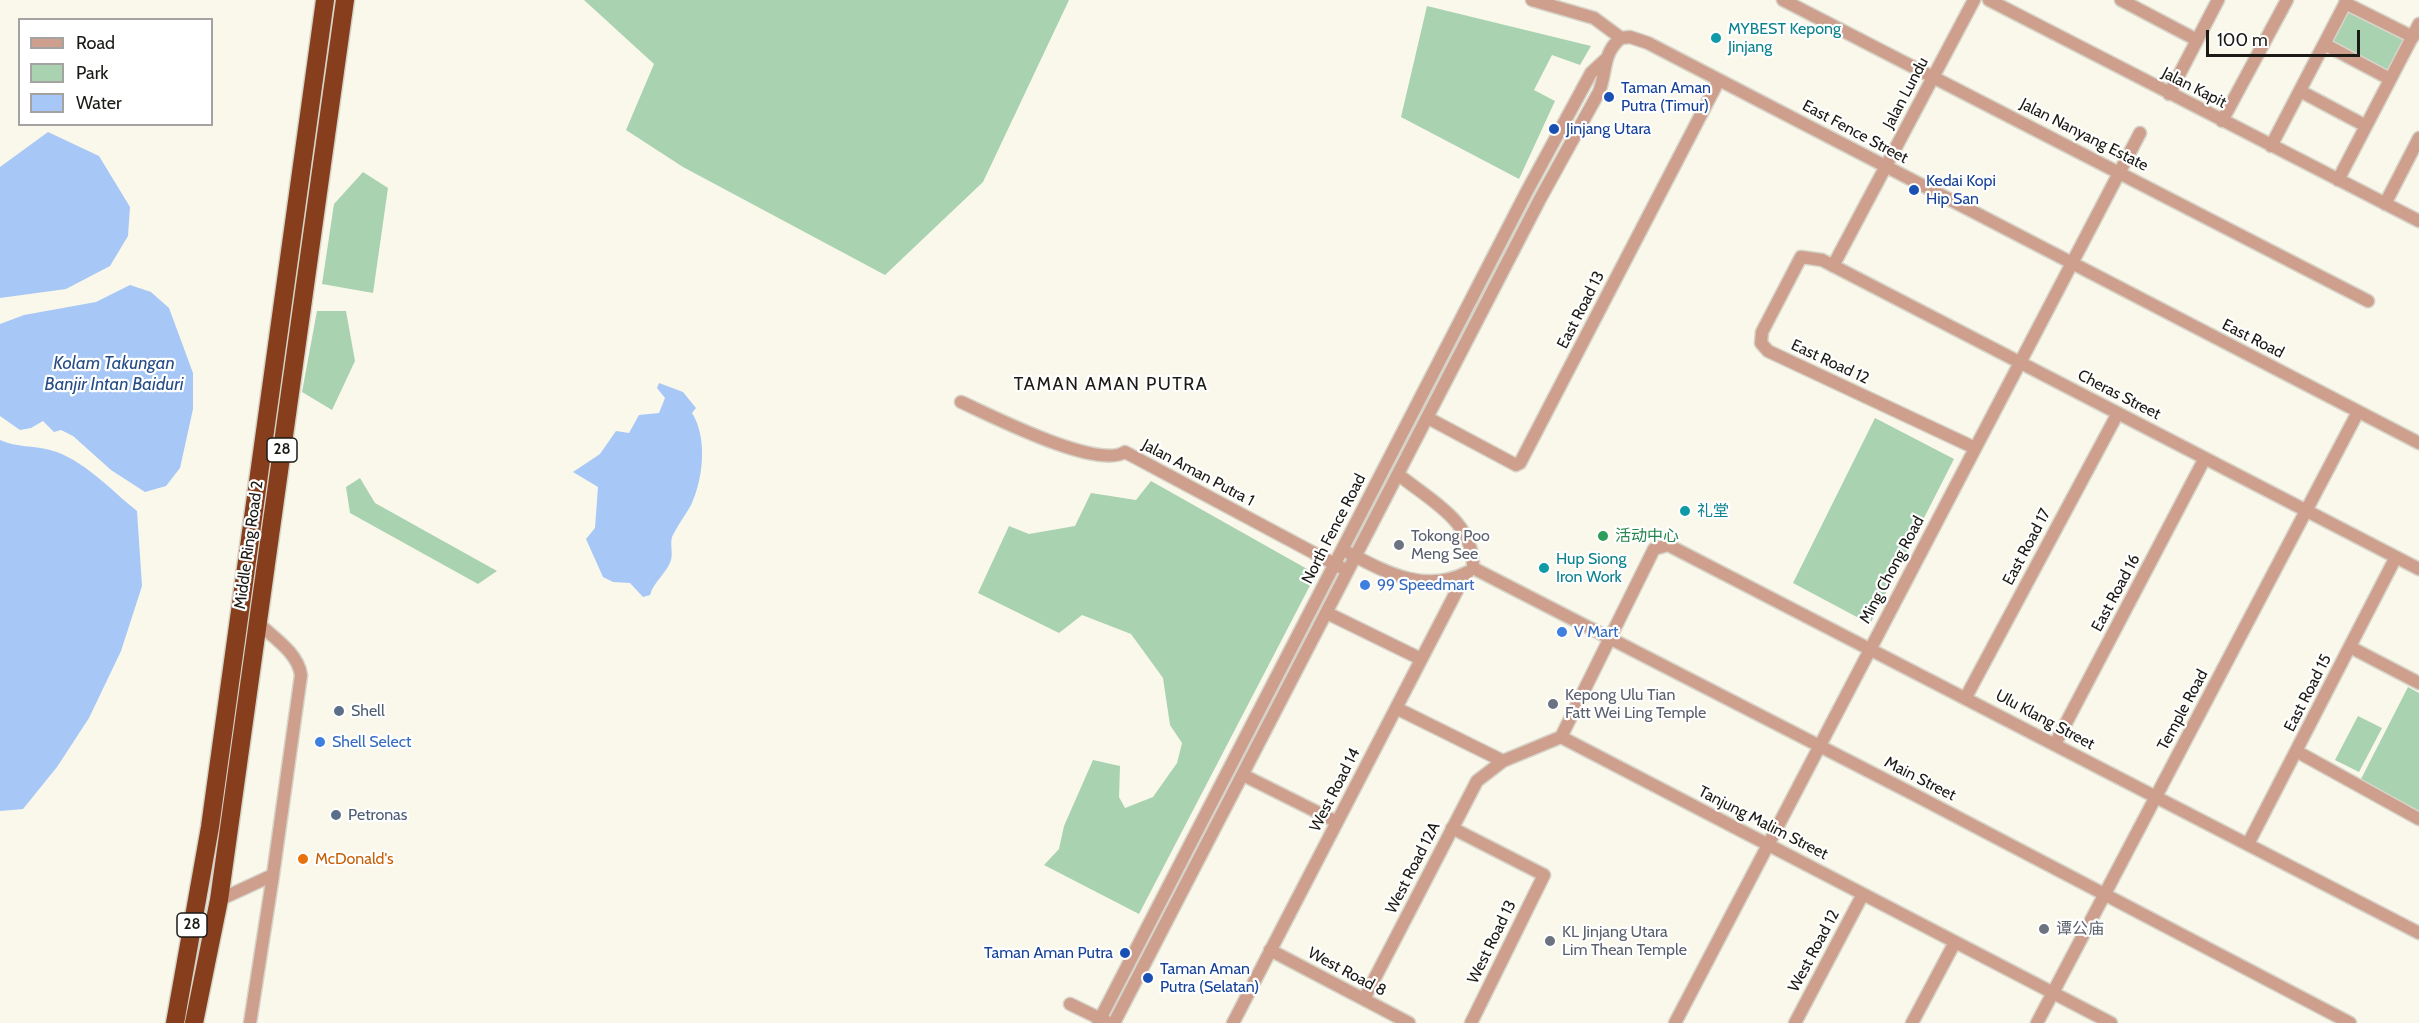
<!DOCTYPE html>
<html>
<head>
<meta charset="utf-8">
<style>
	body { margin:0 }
	#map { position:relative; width:2419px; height:1023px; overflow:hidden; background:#faf8ea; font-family:Cabin,sans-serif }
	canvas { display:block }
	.legend { position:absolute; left:18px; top:18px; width:195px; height:108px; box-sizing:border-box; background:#fff; border:2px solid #a4a3a1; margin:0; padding:8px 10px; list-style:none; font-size:18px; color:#1b1a15 }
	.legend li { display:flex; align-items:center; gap:12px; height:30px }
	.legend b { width:30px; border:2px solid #a4a3a1 }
	.scale { position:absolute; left:2206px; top:30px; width:154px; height:27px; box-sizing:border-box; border:3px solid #1b1a15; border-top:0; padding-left:8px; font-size:18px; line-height:21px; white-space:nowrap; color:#1b1a15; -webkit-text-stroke:4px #fff; paint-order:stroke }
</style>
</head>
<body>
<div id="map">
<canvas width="2419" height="1023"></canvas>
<ul class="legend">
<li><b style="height:8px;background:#cd9f8c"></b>Road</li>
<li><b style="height:16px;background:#a9d2b1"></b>Park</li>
<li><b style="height:16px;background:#a7c7f6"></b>Water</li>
</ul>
<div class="scale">100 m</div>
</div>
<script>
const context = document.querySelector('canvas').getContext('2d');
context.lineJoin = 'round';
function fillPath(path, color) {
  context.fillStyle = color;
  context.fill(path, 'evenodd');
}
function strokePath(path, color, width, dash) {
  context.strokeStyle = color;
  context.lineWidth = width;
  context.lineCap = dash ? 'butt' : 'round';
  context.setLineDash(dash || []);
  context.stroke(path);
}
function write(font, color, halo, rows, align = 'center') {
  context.font = font + ' Cabin,"Noto Sans SC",sans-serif';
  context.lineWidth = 4.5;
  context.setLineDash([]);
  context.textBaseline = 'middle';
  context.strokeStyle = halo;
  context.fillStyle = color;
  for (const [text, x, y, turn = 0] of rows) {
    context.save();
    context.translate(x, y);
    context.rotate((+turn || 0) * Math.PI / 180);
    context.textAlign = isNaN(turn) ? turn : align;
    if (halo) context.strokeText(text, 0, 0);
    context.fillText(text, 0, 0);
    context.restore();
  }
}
fillPath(new Path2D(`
	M 584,0 L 1069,0 L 983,182 L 885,275 L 683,167 L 626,130 L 654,64 Z
	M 1427,6 L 1591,46 L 1580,65 L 1552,55 L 1534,90 L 1555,101 L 1519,179 L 1401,117 Z
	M 2349,10 L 2406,40 L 2389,72 L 2332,42 Z
	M 363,172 L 388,188 L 373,293 L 322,284 L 334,204 Z
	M 317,311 L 346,311 L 355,361 L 332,410 L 302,392 Z
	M 1875,418 L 1954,459 L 1870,624 L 1793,583 Z
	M 360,478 L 375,503 L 497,571 L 478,584 L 350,513 L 346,487 Z
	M 1151,481 L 1316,574 L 1139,914 L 1044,865 L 1059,849 L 1064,826 L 1093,760 L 1120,766 L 1119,797 L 1125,808 L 1153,797 L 1177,763 L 1182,743 L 1170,725 L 1163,678 L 1131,634 L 1082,615 L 1059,633 L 978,593 L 1009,526 L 1029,534 L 1075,526 L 1091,493 L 1136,500 Z
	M 2408,687 L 2419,693 L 2419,813 L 2361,779 Z
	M 2358,716 L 2382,728 L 2359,772 L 2335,760 Z`), '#a9d2b1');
fillPath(new Path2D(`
	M 48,132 L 99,156 L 130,207 L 128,236 L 110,266 L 66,289 L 0,298 L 0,167 Z
	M 130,285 L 151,292 L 169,308 L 193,373 L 193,409 L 180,468 L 166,486 L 145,492 L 111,470 L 73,436 L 61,430 L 54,432 L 43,421 L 31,428 L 20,430 L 0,416 L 0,324 L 24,315 L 96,302 Z
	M 659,383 L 683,392 L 696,408 L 692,413 C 708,438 703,480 691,505 C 685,516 677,526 672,537 C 670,544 673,553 671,560 C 667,573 654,581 650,595 L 643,597 L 630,583 L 613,582 L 603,577 L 586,539 L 595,528 L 598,487 L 573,472 L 600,454 L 616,431 L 629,433 L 639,415 L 659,413 L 665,398 L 657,388 Z
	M 0,440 C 18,448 32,445 50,450 C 82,458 112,491 137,511 L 142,586 L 121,651 L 89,718 L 57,767 L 23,809 L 0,811 Z`), '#a7c7f6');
const minor = new Path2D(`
	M 1532,0 L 1594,18 L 1621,38
	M 1783,0 L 2368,301
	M 1989,0 L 2419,221
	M 2121,0 L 2197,40
	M 2345,3 L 2413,37
	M 1621,38 L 1630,37 L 1648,43 L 2419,443
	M 2324,44 L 2390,79
	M 2300,91 L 2366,126
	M 2169,94 L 2218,0
	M 2222,121 L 2287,0
	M 2271,146 L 2347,0
	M 2338,180 L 2419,24
	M 2385,204 L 2419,138
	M 1833,266 L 1974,0
	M 961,402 C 992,416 1097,470 1125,452 L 1342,568
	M 1428,418 L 1516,465 L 1520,463 L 1719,80
	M 1975,448 L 1768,351 L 1761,343 L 1762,332 L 1801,257 L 1822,260 L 2419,569
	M 1399,475 C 1431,501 1474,521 1473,568
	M 1349,553 C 1387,573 1426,594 1468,572
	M 1473,568 L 1915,795 L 2350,1023
	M 1327,613 L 1421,659
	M 2350,647 L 2419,683
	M 1966,697 L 2118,413
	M 1396,708 L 1503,761 L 1561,737 L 2111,1023
	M 1561,737 L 1654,549 L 1668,545 L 2419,933
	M 2055,744 L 2205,458
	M 2296,751 L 2419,819
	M 1243,775 L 1337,822
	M 1452,828 L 1544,875 L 1471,1023
	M 2248,844 L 2396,557
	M 219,900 L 273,875 L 301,675 C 298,653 274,638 258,623
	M 1270,950 L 1409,1023
	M 1364,999 L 1477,781 L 1503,761
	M 1070,1004 L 1107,1022
	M 250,1023 L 273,875
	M 1098,1023 L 1526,193 L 1591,73 L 1605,60
	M 1114,1023 L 1540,199 L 1599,92 C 1607,72 1602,53 1621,38
	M 1233,1023 L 1466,573
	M 1675,1023 L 2140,133
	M 1795,1023 L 1863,894
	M 1912,1023 L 1955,942
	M 2037,1023 L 2358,412`);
const highway = new Path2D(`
	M 175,1023 L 210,827 L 325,0
	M 194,1023 L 219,900 L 345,0`);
strokePath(minor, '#d6d4c8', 15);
strokePath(highway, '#d6d4c8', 21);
strokePath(minor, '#cd9f8c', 12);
strokePath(highway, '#863e1d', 18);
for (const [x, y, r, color] of [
	[1716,38,6,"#0f9aa8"],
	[1609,97,6,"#1a4fb4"],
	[1554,129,6,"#1a4fb4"],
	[1914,190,6,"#1a4fb4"],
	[1685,511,6,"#0f9aa8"],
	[1603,536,6,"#2e9e5b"],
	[1399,545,6,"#6b7280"],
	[1544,568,6,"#0f9aa8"],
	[1365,585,6,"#3f7fe0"],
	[1562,632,6,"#3f7fe0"],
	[1553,704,6,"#6b7280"],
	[339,711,6,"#5c6f8a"],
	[320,742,6,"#3f7fe0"],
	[336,815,6,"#5c6f8a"],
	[303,859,6,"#e8710a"],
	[2044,929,6,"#6b7280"],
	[1550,941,6,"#6b7280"],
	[1125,953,6,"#1a4fb4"],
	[1148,978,6,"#1a4fb4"]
]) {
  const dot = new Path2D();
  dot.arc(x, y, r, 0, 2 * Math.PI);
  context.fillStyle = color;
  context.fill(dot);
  strokePath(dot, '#fff', 2);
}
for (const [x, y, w] of [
	[282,450,30],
	[192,925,30]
]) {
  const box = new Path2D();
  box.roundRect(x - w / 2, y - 12, w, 24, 4.5);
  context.fillStyle = '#fff';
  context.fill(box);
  strokePath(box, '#1b1a15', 1.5);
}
write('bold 15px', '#1b1a15', null, [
	["28",282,450],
	["28",192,925]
]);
write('16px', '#0d838f', '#fff', [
	["MYBEST Kepong",1728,29],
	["Jinjang",1728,47],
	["礼堂",1697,511],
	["Hup Siong",1556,559],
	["Iron Work",1556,577]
], 'left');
write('16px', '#164399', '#fff', [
	["Taman Aman",1621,88],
	["Putra (Timur)",1621,106],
	["Jinjang Utara",1566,129],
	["Kedai Kopi",1926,181],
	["Hip San",1926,199],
	["Taman Aman Putra",1113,953,"right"],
	["Taman Aman",1160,969],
	["Putra (Selatan)",1160,987]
], 'left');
write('16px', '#1b1a15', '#fff', [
	["Jalan Kapit",2194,88,27],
	["Jalan Lundu",1906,93,-62],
	["East Fence Street",1855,132,28],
	["Jalan Nanyang Estate",2084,135,27],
	["East Road 13",1581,310,-63],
	["East Road",2253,339,27],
	["East Road 12",1830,362,25],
	["Cheras Street",2119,395,27],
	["Jalan Aman Putra 1",1198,473,28],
	["North Fence Road",1334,529,-63],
	["Middle Ring Road 2",249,545,-82],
	["East Road 17",2027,547,-62],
	["Ming Chong Road",1892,570,-62],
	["East Road 16",2116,593,-62],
	["East Road 15",2308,693,-63],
	["Temple Road",2183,710,-62],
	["Ulu Klang Street",2045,720,28],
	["Main Street",1920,779,27],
	["West Road 14",1335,790,-63],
	["Tanjung Malim Street",1763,823,27],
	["West Road 12A",1413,868,-63],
	["West Road 13",1492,942,-64],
	["West Road 12",1814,951,-62],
	["West Road 8",1347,972,28]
]);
write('16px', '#5b616d', '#fff', [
	["Tokong Poo",1411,536],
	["Meng See",1411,554],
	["Kepong Ulu Tian",1565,695],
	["Fatt Wei Ling Temple",1565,713],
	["谭公庙",2056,929],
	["KL Jinjang Utara",1562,932],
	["Lim Thean Temple",1562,950]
], 'left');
write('16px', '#27864d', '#fff', [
	["活动中心",1615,536]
], 'left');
write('16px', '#366cbe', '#fff', [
	["99 Speedmart",1377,585],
	["V Mart",1574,632],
	["Shell Select",332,742]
], 'left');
write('16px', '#4e5e75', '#fff', [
	["Shell",351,711],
	["Petronas",348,815]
], 'left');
write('16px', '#c56008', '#fff', [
	["McDonald's",315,859]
], 'left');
write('italic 18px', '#274d87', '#fff', [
	["Kolam Takungan",114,364],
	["Banjir Intan Baiduri",114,385]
]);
context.letterSpacing = '1.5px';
write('18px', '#1b1a15', '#fff', [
	["TAMAN AMAN PUTRA",1111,385]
]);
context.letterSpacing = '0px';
</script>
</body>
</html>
